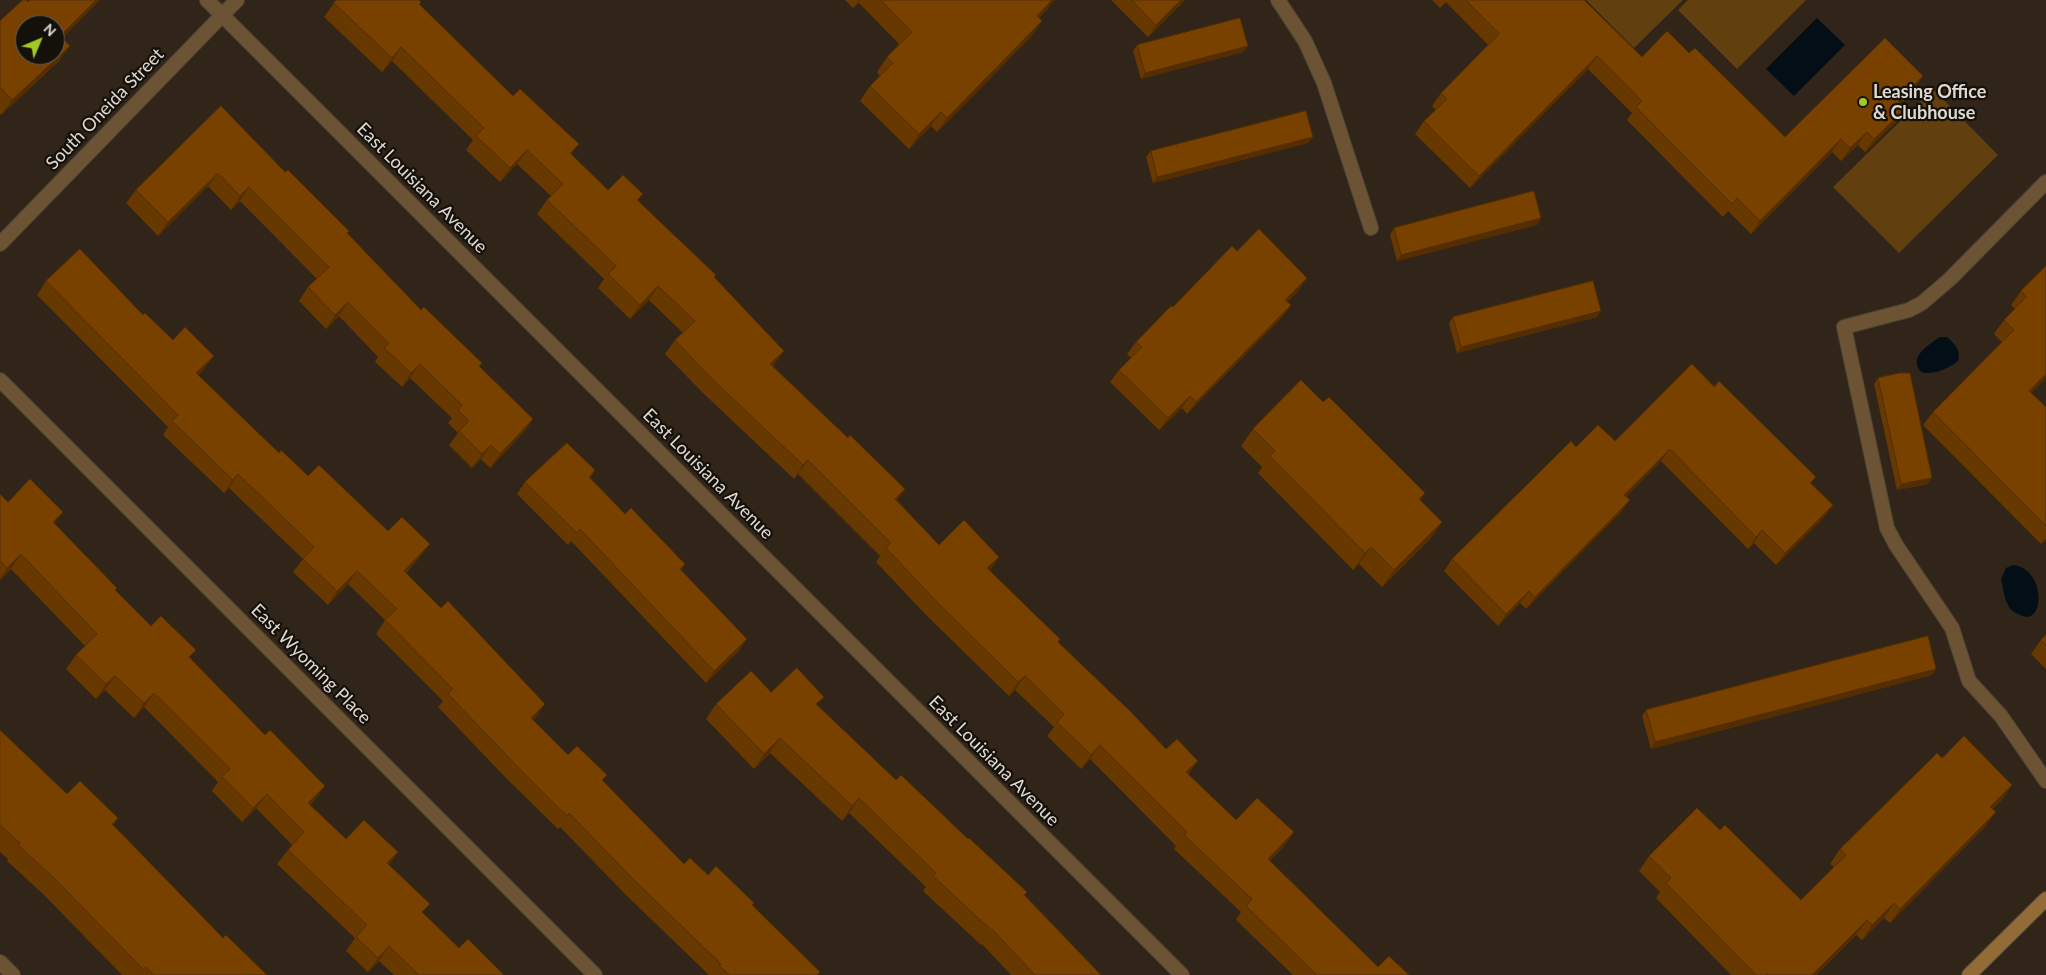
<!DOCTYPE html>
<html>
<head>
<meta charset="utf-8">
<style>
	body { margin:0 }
	#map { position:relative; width:2046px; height:975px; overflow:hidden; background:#302518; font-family:Lato,sans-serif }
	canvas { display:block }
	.north { position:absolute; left:15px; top:15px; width:50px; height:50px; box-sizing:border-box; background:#14100a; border:1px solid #66605a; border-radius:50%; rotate:45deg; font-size:14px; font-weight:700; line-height:20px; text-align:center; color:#e0d9d1 }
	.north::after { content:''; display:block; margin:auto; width:18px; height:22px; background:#a4c824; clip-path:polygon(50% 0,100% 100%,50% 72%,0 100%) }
</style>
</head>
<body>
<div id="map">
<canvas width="2046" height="975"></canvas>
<div class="north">N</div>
</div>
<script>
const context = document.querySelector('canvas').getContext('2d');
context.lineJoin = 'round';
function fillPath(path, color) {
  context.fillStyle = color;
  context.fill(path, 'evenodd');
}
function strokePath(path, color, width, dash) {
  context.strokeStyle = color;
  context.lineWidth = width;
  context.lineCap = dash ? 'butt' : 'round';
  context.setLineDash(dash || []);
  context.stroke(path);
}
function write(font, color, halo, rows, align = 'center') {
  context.font = font + ' Lato,sans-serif';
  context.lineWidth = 4.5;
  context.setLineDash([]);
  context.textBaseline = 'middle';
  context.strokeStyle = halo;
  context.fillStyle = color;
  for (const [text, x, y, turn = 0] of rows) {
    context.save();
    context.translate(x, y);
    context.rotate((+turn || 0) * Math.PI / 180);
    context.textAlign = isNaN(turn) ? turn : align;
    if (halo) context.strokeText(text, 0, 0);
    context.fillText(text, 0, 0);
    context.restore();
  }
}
fillPath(new Path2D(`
	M 1586,0 L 1683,0 L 1634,48 Z
	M 1688,0 L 1806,0 L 1737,69 L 1678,10 Z
	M 1933,89 L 1998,155 L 1899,253 L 1833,187 Z`), '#613f0e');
fillPath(new Path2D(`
	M 1817,18 L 1845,45 L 1794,96 L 1766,69 Z
	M 1940,337 L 1947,337 C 1955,344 1961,350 1958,361 C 1949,368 1933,376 1921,372 C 1908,357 1928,345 1940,337 Z
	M 2013,565 C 2046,568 2046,628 2020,615 C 2015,613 2010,610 2008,605 C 2004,598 2003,587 2001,579 L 2006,568 Z`), '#040e17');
const service = new Path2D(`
	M 1278,0 L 1305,41 L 1324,83 L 1371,228
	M 2046,182 L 1950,279 L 1922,303 L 1909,310 L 1844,327 L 1887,528 L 1896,545 L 1952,628 L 1969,681 L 2001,716 L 2046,781`);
const minor = new Path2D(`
	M 207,0 L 1182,975
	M 0,380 L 595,975
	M 0,962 L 13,975`);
const tertiary = new Path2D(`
	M 0,244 L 237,0`);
const secondary = new Path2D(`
	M 1969,975 L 2046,899`);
strokePath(service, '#4c4236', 16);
strokePath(minor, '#4c4236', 16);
strokePath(tertiary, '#4c4236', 16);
strokePath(secondary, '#4c4236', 16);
strokePath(service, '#6c5334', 14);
strokePath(minor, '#6c5334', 14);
strokePath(tertiary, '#6c5334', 14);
strokePath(secondary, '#936b36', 14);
fillPath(new Path2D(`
	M 100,0 L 62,38 L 59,61 L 1,115 L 0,114 L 0,21 L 28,2 Z
	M 845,0 L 1054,0 L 1048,8 L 1039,18 L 1032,36 L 973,96 L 937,132 L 931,126 L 909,149 L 860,101 L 870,86 L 880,76 L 877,72 L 887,57 L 899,44 L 859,3 L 853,8 Z
	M 1111,0 L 1185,0 L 1148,37 Z
	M 1432,0 L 1584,0 L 1642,57 L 1689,53 L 1785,137 L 1914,89 L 1900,103 L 1896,122 L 1865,152 L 1858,145 L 1841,161 L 1832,152 L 1751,234 L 1728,211 L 1723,217 L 1687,181 L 1627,120 L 1632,113 L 1588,69 L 1470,188 L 1415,134 L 1424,121 L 1436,110 L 1432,106 L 1441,93 L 1488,45 L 1446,2 L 1440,8 Z
	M 334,3 L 419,5 L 513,96 L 579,144 L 571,154 L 608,190 L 643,194 L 638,200 L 715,278 L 774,365 L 773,366 L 848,438 L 905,489 L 897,500 L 939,545 L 999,557 L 990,570 L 1058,642 L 1188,774 L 1236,820 L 1294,832 L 1284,846 L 1270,861 L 1378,967 L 1409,975 L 1293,975 L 1236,920 L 1241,912 L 1174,849 L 1176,846 L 1090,759 L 1081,769 L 1047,736 L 1054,727 L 1015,690 L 1009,696 L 926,615 L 876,562 L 880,556 L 798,474 L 794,479 L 702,392 L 665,354 L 675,340 L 683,333 L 649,300 L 630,319 L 598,288 L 604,279 L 537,214 L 547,200 L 551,196 L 517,164 L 500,182 L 466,150 L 473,140 L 392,61 L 382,72 L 324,17 Z
	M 1137,45 L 1248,46 L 1243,52 L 1141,79 L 1133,51 Z
	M 221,106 L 285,172 L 349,231 L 347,233 L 421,310 L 482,363 L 479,367 L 533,419 L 523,433 L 490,468 L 481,459 L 472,468 L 449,445 L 458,433 L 448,423 L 452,418 L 410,378 L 402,387 L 375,362 L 378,357 L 339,316 L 326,329 L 299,301 L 308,287 L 317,279 L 240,201 L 231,210 L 208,186 L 158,236 L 126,203 L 136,190 Z
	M 1313,137 L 1308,143 L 1153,183 L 1146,157 L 1151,151 Z
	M 1541,218 L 1537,225 L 1397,261 L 1390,235 L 1394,228 Z
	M 1237,251 L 1299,290 L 1287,302 L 1291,305 L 1282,317 L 1187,414 L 1182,408 L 1159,430 L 1110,382 L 1119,370 L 1131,358 L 1127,354 L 1136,342 L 1173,307 Z
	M 2046,266 L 2031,393 L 2046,407 L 2046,539 L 2041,544 L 1923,425 L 1933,412 L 2002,342 L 1994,334 L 2004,320 L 2015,309 L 2011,305 L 2021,291 Z
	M 46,281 L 143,315 L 173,340 L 204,369 L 198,375 L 279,453 L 308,476 L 388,531 L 420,557 L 406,573 L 536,717 L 533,720 L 568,755 L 603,781 L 684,864 L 708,875 L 753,905 L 818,975 L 709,975 L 626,895 L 560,827 L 558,829 L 506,778 L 438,707 L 443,701 L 376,634 L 385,620 L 348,584 L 328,605 L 293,572 L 303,559 L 229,488 L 224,493 L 163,435 L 168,427 L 37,295 Z
	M 1453,317 L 1597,317 L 1457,353 L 1449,323 Z
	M 1692,364 L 1833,505 L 1824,517 L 1776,565 L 1754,543 L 1748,549 L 1661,461 L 1626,497 L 1621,512 L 1526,609 L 1520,603 L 1498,626 L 1444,571 L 1452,559 L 1576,447 L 1615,441 Z
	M 1878,378 L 1928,484 L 1897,490 L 1874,384 Z
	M 1323,402 L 1425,493 L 1420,500 L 1442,522 L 1430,539 L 1382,587 L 1359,564 L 1353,570 L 1258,473 L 1262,467 L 1241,446 L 1253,429 Z
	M 595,470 L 590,478 L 625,514 L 685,564 L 681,570 L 739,651 L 706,683 L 571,541 L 568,545 L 517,494 L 525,482 Z
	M 0,494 L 8,502 L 63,512 L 54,523 L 115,590 L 151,626 L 190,658 L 315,800 L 310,805 L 346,839 L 389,865 L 423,914 L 459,948 L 504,975 L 394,975 L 379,961 L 368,972 L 346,951 L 355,938 L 277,864 L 288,850 L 292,845 L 256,808 L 242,822 L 212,791 L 218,782 L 144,707 L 134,718 L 105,690 L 96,699 L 66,669 L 76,655 L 85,646 L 11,569 L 0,580 Z
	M 2046,635 L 2046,669 L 2031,654 L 2041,640 Z
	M 1932,675 L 1651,749 L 1642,716 L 1646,710 Z
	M 771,692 L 818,706 L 896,780 L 968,839 L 1027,892 L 1025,895 L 1101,975 L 1011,975 L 982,944 L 981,945 L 923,891 L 926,887 L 849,813 L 842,821 L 770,753 L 754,769 L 706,719 L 716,704 Z
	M 0,730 L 67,794 L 118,818 L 113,825 L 223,938 L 267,975 L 122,975 L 43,894 L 7,861 L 8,859 L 0,852 Z
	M 1942,758 L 2012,785 L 2002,800 L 1992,809 L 1985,827 L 1890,923 L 1884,918 L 1862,940 L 1856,935 L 1816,975 L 1731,975 L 1656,898 L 1660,892 L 1639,871 L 1649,856 L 1720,830 L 1801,900 L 1834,867 L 1830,864 L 1840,849 Z`), '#673800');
fillPath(new Path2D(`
	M 96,0 L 100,0 L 55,46 L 60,36 Z
	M 859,0 L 861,0 L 853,8 Z
	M 1052,0 L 1054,0 L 1048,8 L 1027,30 L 1037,16 Z
	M 1181,0 L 1185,0 L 1148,37 L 1156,25 Z
	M 1042,21 L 1032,36 L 937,132 L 947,118 Z
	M 70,46 L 59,61 L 1,115 L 12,100 Z
	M 1248,46 L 1243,52 L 1141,79 L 1145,73 Z
	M 401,47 L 392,61 L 382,72 L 392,58 Z
	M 1597,56 L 1588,69 L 1470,188 L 1479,176 Z
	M 1923,76 L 1914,89 L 1889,114 L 1898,101 Z
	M 1905,109 L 1896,122 L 1865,152 L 1874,139 Z
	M 941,112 L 931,126 L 909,149 L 919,134 Z
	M 1867,132 L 1858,145 L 1841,161 L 1850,148 Z
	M 1313,137 L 1308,143 L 1153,183 L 1157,177 Z
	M 1841,139 L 1832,152 L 1751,234 L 1760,221 Z
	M 527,150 L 517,164 L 500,182 L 510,168 Z
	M 218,173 L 208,186 L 158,236 L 168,222 Z
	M 249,187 L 240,201 L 231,210 L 240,196 Z
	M 1541,218 L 1537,225 L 1397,261 L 1401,255 Z
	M 1307,278 L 1299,290 L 1277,312 L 1285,300 Z
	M 658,286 L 649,300 L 630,319 L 640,305 Z
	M 348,302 L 339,316 L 326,329 L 335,315 Z
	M 1291,305 L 1282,317 L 1187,414 L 1196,402 Z
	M 1601,311 L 1597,317 L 1457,353 L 1461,347 Z
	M 784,351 L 774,365 L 760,378 L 770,364 Z
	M 214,356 L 204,369 L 187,387 L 196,373 Z
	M 420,364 L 410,378 L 402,387 L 411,373 Z
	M 2046,374 L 2046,378 L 2020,405 L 2029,391 Z
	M 1190,396 L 1182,408 L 1159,430 L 1168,418 Z
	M 533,419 L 523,433 L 490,468 L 500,454 Z
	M 491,445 L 481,459 L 472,468 L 482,454 Z
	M 1670,449 L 1661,461 L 1616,507 L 1624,495 Z
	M 808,460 L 798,474 L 794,479 L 803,465 Z
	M 238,474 L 229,488 L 224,493 L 233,480 Z
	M 1932,478 L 1928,484 L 1897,490 L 1901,484 Z
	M 905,489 L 895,503 L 895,499 Z
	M 1630,500 L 1621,512 L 1526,609 L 1535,597 Z
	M 1833,505 L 1824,517 L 1776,565 L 1785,553 Z
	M 63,512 L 53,526 L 53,522 Z
	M 1442,522 L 1430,539 L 1382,587 L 1394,570 Z
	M 1762,530 L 1754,543 L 1748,549 L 1756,537 Z
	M 430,544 L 420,557 L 394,584 L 404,571 Z
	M 1371,547 L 1359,564 L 1353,570 L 1365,553 Z
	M 21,554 L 11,569 L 0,580 L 7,568 Z
	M 999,557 L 989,571 L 987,568 Z
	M 357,571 L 348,584 L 328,605 L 337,591 Z
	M 1529,591 L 1520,603 L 1498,626 L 1506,614 Z
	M 747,639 L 739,651 L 706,683 L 714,671 Z
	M 1936,669 L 1932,675 L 1651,749 L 1655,742 Z
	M 115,676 L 105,690 L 96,699 L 106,684 Z
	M 1025,676 L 1015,690 L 1009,696 L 1018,682 Z
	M 154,693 L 144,707 L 134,718 L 144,703 Z
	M 545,704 L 536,717 L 521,731 L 531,718 Z
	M 780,738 L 770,753 L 754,769 L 764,754 Z
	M 1100,745 L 1090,759 L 1081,769 L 1091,755 Z
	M 1198,761 L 1188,775 L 1186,772 Z
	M 2012,785 L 2002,800 L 1980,822 L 1990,807 Z
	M 325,786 L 315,800 L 298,817 L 308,803 Z
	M 267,794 L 256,808 L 242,822 L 253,808 Z
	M 859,798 L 849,813 L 842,821 L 852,806 Z
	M 1996,812 L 1985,827 L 1890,923 L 1900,909 Z
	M 1294,832 L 1284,846 L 1258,873 L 1268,859 Z
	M 398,852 L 388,867 L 387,863 Z
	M 1894,903 L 1884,918 L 1862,940 L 1872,925 Z
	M 1867,920 L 1856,935 L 1816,975 L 1812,975 Z
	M 389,946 L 379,961 L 368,972 L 378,958 Z`), '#542e00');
const building = new Path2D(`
	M 23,0 L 26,0 L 28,2 L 29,0 L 96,0 L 60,36 L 70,46 L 12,100 L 0,87 L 0,21 ZM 25,25 L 55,25 L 55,55 L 25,55 Z
	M 336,0 L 419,0 L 421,2 L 419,4 L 513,96 L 520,89 L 579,144 L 570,153 L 608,190 L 623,175 L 643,194 L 637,200 L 716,275 L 714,277 L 784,351 L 770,364 L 848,438 L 850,435 L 905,489 L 895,499 L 939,545 L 964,520 L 999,557 L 987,568 L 1060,639 L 1058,642 L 1131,712 L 1166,749 L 1177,739 L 1198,761 L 1186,772 L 1236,820 L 1257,798 L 1294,832 L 1268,859 L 1378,967 L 1389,956 L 1409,975 L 1317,975 L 1246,906 L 1252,899 L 1184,835 L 1187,832 L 1100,745 L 1091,755 L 1057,722 L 1064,714 L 1025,676 L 1018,682 L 936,601 L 886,548 L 891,543 L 808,460 L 803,465 L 711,378 L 675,340 L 695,321 L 658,286 L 640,305 L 608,274 L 616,266 L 547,200 L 563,184 L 527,150 L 510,168 L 476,136 L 484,128 L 401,47 L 392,58 L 334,3 Z
	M 881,0 L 1052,0 L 1037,16 L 1042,21 L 983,81 L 947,118 L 941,112 L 919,134 L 870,86 L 893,63 L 887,57 L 912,32 Z
	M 1132,0 L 1181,0 L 1156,25 Z
	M 1466,0 L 1584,0 L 1642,57 L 1667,31 L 1689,53 L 1695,48 L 1785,137 L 1885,38 L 1923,76 L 1898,101 L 1905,109 L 1874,139 L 1867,132 L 1850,148 L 1841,139 L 1760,221 L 1737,198 L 1732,204 L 1696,168 L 1636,107 L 1642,101 L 1597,56 L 1479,176 L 1424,121 L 1447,99 L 1441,93 L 1499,34 Z
	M 1240,18 L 1248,46 L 1145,73 L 1137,45 Z
	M 221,106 L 285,172 L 288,170 L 349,231 L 347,233 L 421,310 L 424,307 L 482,363 L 479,366 L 533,419 L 500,454 L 491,445 L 482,454 L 459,431 L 469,421 L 458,410 L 462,405 L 420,364 L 411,373 L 384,348 L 389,344 L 348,302 L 335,315 L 308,287 L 329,267 L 249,187 L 240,196 L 218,173 L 168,222 L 136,190 Z
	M 1306,111 L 1313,137 L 1157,177 L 1151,151 Z
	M 1534,191 L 1541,218 L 1401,255 L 1394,228 Z
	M 1259,229 L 1307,278 L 1285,300 L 1291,305 L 1196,402 L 1190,396 L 1168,418 L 1119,370 L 1142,347 L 1136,342 L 1171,306 L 1173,307 L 1232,246 L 1237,251 Z
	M 80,249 L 143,315 L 145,313 L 173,340 L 185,327 L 214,356 L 196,373 L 279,453 L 281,450 L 308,476 L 319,465 L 388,531 L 402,517 L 430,544 L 404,571 L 441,608 L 448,601 L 545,704 L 531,718 L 568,755 L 577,746 L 607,775 L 602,780 L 684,864 L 690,858 L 708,875 L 716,866 L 754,903 L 752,905 L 820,972 L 817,975 L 729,975 L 719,965 L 721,964 L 635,881 L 569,813 L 567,816 L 515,764 L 448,694 L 453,689 L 385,620 L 397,609 L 357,571 L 337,591 L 303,559 L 314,547 L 238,474 L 233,480 L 172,421 L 178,415 L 46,281 Z
	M 2046,266 L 2046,374 L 2029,391 L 2046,407 L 2046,526 L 1933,412 L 2014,330 L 2004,320 L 2026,297 L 2021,291 Z
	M 1593,281 L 1601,311 L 1461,347 L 1453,317 Z
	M 1692,364 L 1714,387 L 1719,381 L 1816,477 L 1810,483 L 1833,505 L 1785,553 L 1762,530 L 1756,537 L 1670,449 L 1624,495 L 1630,500 L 1535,597 L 1529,591 L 1506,614 L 1452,559 L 1571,441 L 1576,447 L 1598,425 L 1615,441 Z
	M 1899,373 L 1910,373 L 1932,478 L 1901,484 L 1878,378 Z
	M 1301,380 L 1323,402 L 1329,397 L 1425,493 L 1419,499 L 1442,522 L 1394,570 L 1371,547 L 1365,553 L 1270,456 L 1275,451 L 1253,429 Z
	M 567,443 L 595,470 L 589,477 L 625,514 L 631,508 L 685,564 L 680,569 L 747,639 L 714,671 L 580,529 L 577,533 L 525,482 Z
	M 30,479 L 63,512 L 53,522 L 117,588 L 115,590 L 151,626 L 161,616 L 196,650 L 189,657 L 265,735 L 270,730 L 325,786 L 308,803 L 346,839 L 364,820 L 398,852 L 387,863 L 430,904 L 422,912 L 459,948 L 468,939 L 504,975 L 419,975 L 389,946 L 378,958 L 356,937 L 367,925 L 288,850 L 304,832 L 267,794 L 253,808 L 222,777 L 230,769 L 154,693 L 144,703 L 115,676 L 106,684 L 76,655 L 97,634 L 21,554 L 7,568 L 0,561 L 0,494 L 8,502 Z
	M 2046,635 L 2046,646 L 2041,640 Z
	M 1928,636 L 1936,669 L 1655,742 L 1646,710 Z
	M 797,668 L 824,697 L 816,704 L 896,780 L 901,775 L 968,839 L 969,838 L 1027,892 L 1024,895 L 1101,975 L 1035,975 L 992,929 L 991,930 L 933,876 L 936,873 L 859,798 L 852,806 L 780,738 L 764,754 L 716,704 L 751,671 L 771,692 Z
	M 0,730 L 67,794 L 80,781 L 118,818 L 112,824 L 223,938 L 226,935 L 267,975 L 154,975 L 146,967 L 144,970 L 54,878 L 18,845 L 20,843 L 0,825 Z
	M 1964,736 L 2012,785 L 1990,807 L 1996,812 L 1900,909 L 1894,903 L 1872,925 L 1867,920 L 1812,975 L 1768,975 L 1767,974 L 1767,975 L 1756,975 L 1666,883 L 1671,878 L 1649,856 L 1697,808 L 1720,830 L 1725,825 L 1801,900 L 1846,855 L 1840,849 L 1937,753 L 1942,758 Z`);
fillPath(building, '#784100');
strokePath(building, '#542e00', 1);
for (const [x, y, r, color] of [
	[1863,102,5,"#a4c824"]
]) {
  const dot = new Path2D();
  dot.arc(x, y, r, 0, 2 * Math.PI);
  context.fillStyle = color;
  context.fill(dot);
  strokePath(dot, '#14100a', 2);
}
write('bold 18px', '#e0d9d1', '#14100a', [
	["Leasing Office",1873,92],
	["& Clubhouse",1873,113]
], 'left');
write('18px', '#e0d9d1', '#14100a', [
	["South Oneida Street",105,109,-46],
	["East Louisiana Avenue",422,188,45],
	["East Louisiana Avenue",708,474,45],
	["East Wyoming Place",311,664,45],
	["East Louisiana Avenue",994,761,45]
]);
</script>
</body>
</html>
